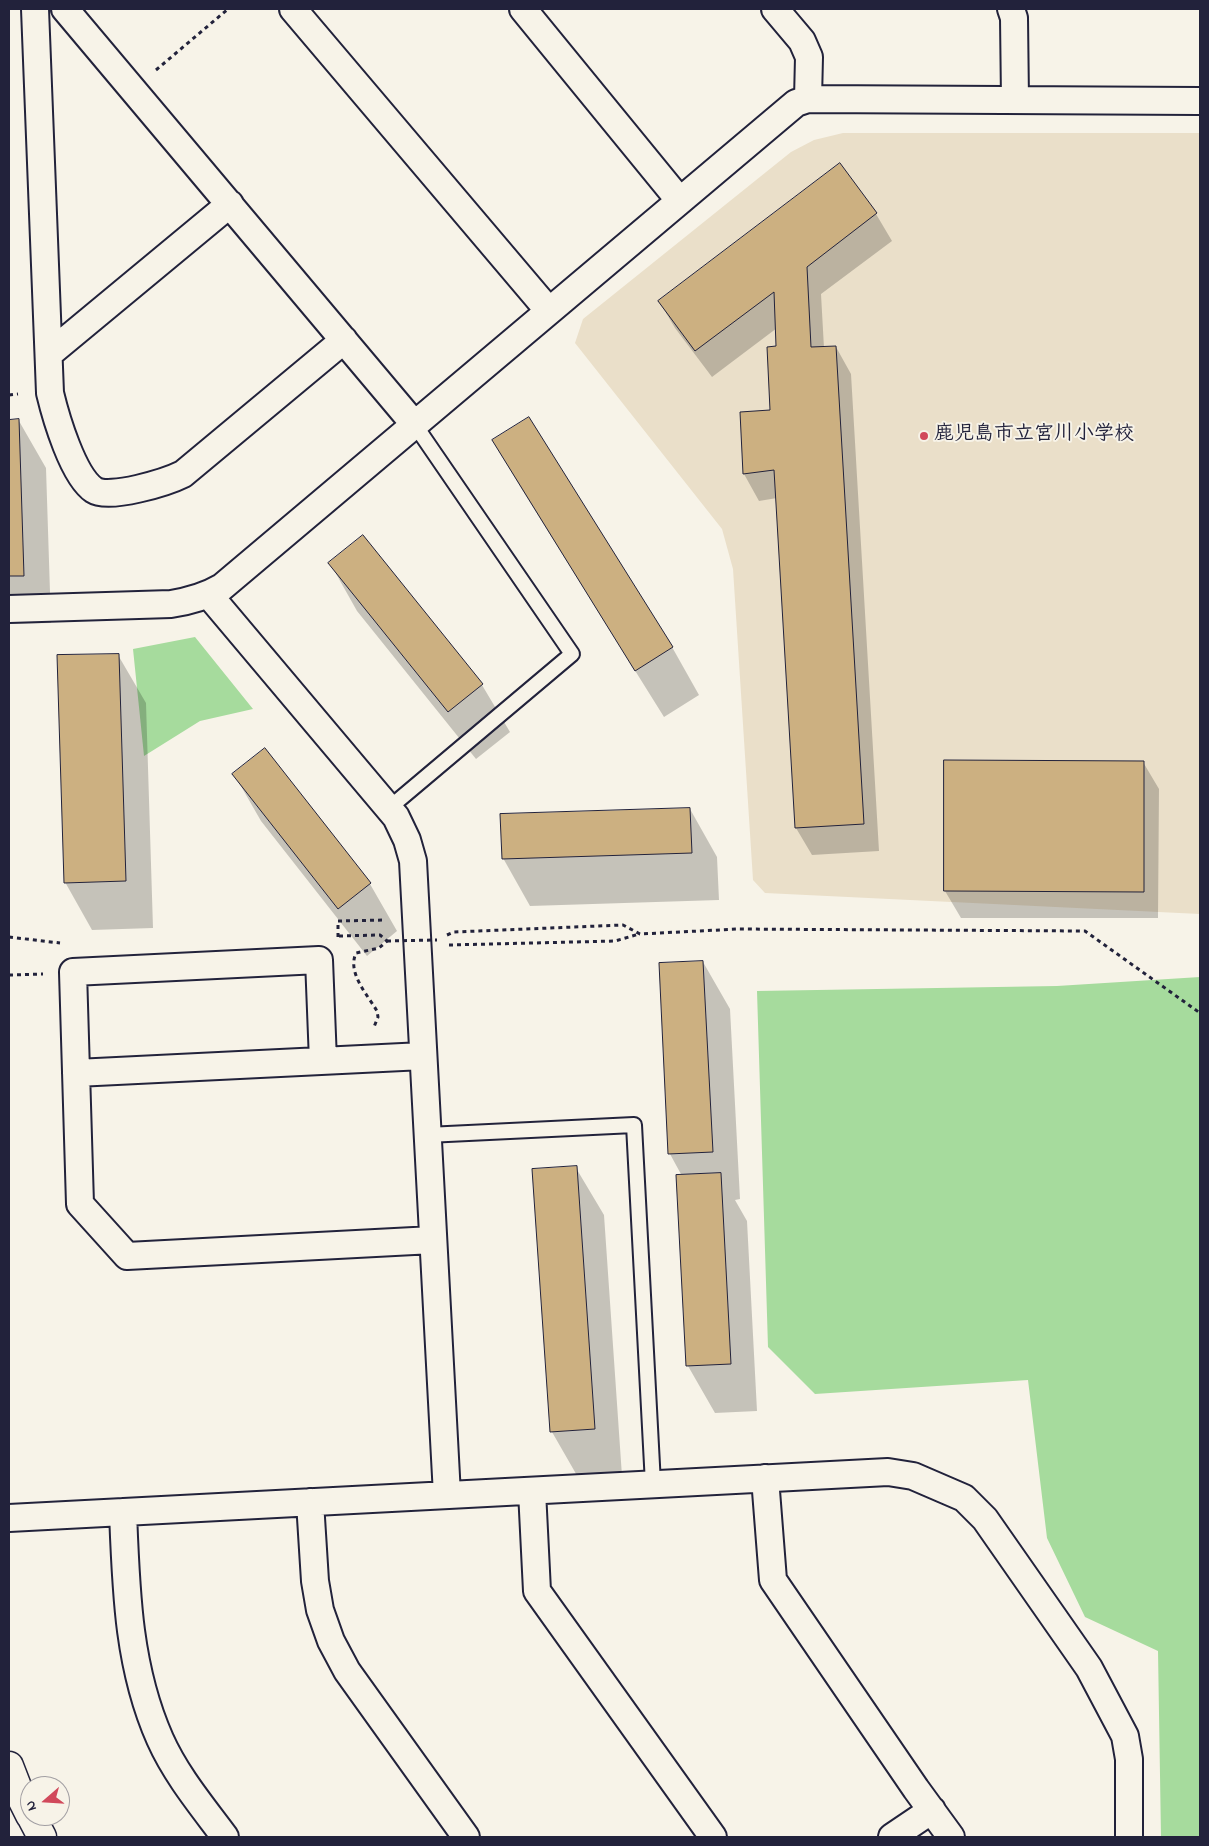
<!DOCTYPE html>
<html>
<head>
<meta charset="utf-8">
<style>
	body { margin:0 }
	#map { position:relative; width:1209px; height:1846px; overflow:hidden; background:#f7f3e8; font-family:"Indie Flower",sans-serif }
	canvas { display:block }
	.frame { position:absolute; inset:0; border:10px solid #22223b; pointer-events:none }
	.north { position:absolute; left:20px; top:1776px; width:50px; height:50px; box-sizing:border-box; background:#f7f3e8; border:1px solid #a29fa3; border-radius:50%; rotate:251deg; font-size:14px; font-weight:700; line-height:20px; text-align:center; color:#22223b }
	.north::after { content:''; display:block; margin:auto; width:18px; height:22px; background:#d1495b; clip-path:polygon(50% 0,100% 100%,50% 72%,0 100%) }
</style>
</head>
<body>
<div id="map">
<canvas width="1209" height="1846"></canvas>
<div class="frame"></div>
<div class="north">N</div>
</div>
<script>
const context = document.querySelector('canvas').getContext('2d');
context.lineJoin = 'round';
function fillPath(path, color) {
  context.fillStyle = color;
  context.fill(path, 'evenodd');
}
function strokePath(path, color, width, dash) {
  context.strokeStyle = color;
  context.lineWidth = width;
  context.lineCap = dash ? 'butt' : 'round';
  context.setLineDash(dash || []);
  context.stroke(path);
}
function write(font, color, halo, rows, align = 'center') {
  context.font = font + ' "Indie Flower","Klee One",sans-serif';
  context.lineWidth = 4;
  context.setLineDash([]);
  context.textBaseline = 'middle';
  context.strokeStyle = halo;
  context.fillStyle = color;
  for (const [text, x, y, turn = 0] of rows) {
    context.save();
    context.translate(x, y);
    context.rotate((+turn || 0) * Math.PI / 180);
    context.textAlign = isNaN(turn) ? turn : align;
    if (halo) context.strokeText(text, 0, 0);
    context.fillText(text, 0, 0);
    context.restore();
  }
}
fillPath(new Path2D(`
	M 843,133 L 1200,133 L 1200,914 L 765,893 L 753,880 L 733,569 L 722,529 L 575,343 L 583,319 L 791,152 L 814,140 Z`), '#eadfc9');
fillPath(new Path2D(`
	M 195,637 L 253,709 L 200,721 L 144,756 L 133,649 Z
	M 1200,977 L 1200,1837 L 1161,1837 L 1158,1651 L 1085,1617 L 1047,1538 L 1028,1380 L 815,1394 L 768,1347 L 757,991 L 1057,986 Z`), '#a6db9d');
fillPath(new Path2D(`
	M 840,165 L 876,214 L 892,241 L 821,294 L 824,348 L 836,347 L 851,374 L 879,851 L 812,855 L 796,828 L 777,498 L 759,501 L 744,474 L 741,413 L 772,411 L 778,348 L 777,328 L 712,377 L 675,328 L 659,301 Z
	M 9,421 L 19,421 L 46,468 L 51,623 L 9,624 Z
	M 493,441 L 672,647 L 699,695 L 664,717 L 521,488 Z
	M 363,536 L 482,685 L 510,732 L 476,759 L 357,611 L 330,563 Z
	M 118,655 L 146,703 L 153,928 L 92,930 L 65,882 Z
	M 1143,762 L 1159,789 L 1158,918 L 961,918 L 945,891 Z
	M 234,774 L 370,884 L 397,931 L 367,956 L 261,821 Z
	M 690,809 L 717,857 L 719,900 L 530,906 L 503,858 Z
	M 703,962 L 730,1009 L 740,1199 L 735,1200 L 747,1221 L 757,1411 L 715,1413 L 688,1366 L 677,1176 L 682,1176 L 670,1154 L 660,964 Z
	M 576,1168 L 604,1215 L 622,1476 L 579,1479 L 552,1432 Z`), '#0003');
const building = new Path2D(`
	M 840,163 L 877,213 L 807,267 L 811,347 L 836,346 L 864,824 L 795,828 L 774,470 L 743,474 L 740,412 L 770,410 L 767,347 L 776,346 L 774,292 L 695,351 L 658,301 Z
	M 529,417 L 673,647 L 635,671 L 492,440 Z
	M 19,419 L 24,576 L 9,576 L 9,420 Z
	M 363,535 L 483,684 L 448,712 L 328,563 Z
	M 119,654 L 126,881 L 64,883 L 57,655 Z
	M 265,748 L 371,883 L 338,909 L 232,774 Z
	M 944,760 L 1144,761 L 1144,892 L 944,891 Z
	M 690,808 L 692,853 L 502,859 L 500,814 Z
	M 703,961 L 713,1152 L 668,1154 L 659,963 Z
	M 577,1166 L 595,1429 L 550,1432 L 532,1169 Z
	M 721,1173 L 731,1364 L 686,1366 L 676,1175 Z`);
fillPath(building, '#ccb081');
strokePath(building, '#22223b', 1);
const service = new Path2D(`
	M 388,809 L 572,654 L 415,425
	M 427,1135 L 634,1125 L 653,1484`);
const minor = new Path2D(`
	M 35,9 L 50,393 C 56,418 73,476 94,490 C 109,500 167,482 183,474 L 344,340
	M 65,9 L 415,425
	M 293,9 L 549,311
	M 523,9 L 680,201
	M 775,9 L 802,41 L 809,57 L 808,99
	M 1011,9 L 1014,18 L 1015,100
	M 49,354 L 230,204
	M 209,595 L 396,817 L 407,840 L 413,861 L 447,1495
	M 9,609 L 171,604 C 190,601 205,597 222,587 L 796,103 L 808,99 L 1200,101
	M 323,1061 L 319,960 L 73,972 L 80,1204 L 127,1256 L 433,1240
	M 76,1073 L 423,1056
	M 765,1478 L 773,1580 L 916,1789 L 951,1837
	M 532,1491 L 537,1591 L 713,1837
	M 310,1502 L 315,1581 L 320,1610 L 331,1641 L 347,1671 L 466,1837
	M 123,1512 C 126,1590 128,1667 160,1739 C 176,1775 202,1806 225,1837
	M 9,1518 L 888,1472 L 913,1476 L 964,1498 L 985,1519 L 1089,1668 L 1125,1736 L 1129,1759 L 1129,1837
	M 892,1837 L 932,1810`);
const tertiary = new Path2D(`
	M 9,1766 L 21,1797 L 30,1815
	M 31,1816 L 42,1837`);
strokePath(service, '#22223b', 18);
strokePath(minor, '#22223b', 30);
strokePath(tertiary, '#22223b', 31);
strokePath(new Path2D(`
	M 156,70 L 228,9
	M 9,395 L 18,394
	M 447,935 L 454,932 L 623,925 L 640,934 L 738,929 L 1085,931 L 1200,1013
	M 339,936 L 380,935 L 387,941 L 379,948 L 356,953 C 347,973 367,994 377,1011 L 378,1017 L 374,1027
	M 9,937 L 60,943
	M 338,937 L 338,921 L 386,920
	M 449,945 L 615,941 L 639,934
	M 9,975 L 43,974`), '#22223b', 3, [4, 4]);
strokePath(service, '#f7f3e8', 14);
strokePath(minor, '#f7f3e8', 26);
strokePath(tertiary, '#f7f3e8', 28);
strokePath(new Path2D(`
	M 387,941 L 437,940`), '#22223b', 3, [4, 4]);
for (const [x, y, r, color] of [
	[924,436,5,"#d1495b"]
]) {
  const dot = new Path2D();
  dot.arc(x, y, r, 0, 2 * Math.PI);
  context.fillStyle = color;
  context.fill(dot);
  strokePath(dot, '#f7f3e8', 2);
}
write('bold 20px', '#22223b', '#f7f3e8', [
	["鹿児島市立宮川小学校",934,436]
], 'left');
</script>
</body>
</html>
